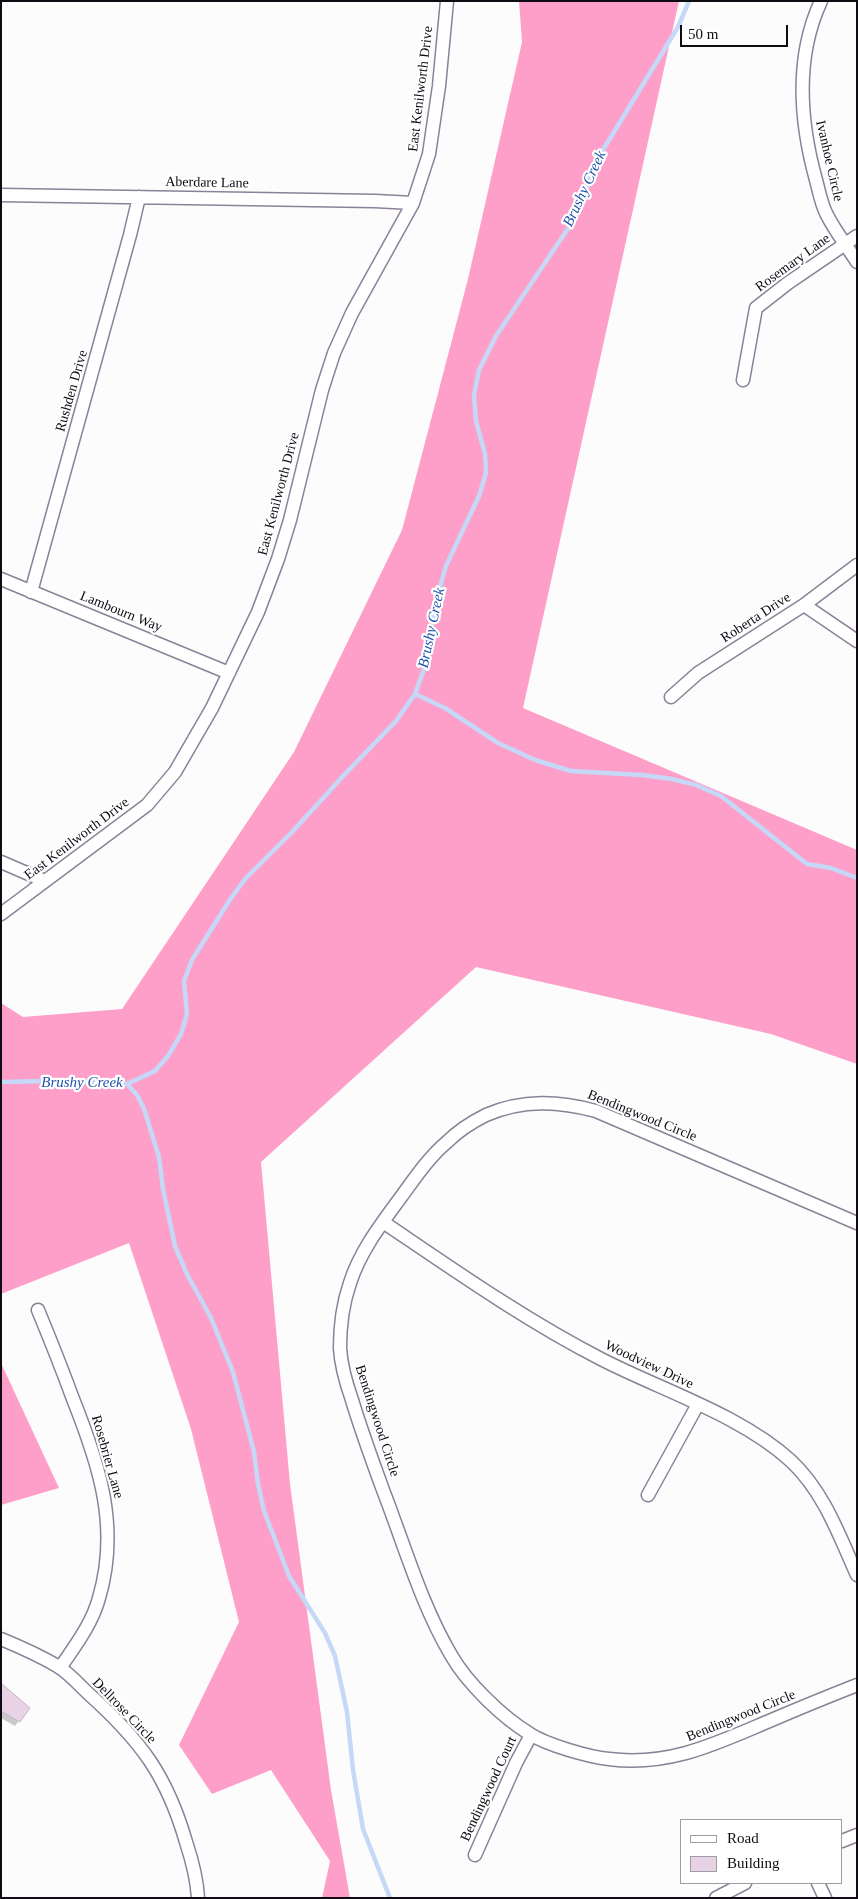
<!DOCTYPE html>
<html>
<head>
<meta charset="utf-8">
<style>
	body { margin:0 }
	#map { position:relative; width:858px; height:1899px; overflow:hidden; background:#fcfcfc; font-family:Georgia,serif }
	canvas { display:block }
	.frame { position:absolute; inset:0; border:2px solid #0f0b13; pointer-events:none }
	.legend { position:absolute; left:680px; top:1819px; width:162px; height:65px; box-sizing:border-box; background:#fff; border:1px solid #9f9da1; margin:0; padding:6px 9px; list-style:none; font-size:15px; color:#0f0b13 }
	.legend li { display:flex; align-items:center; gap:10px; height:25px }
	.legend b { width:25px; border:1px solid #9f9da1 }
	.scale { position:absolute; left:680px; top:25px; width:108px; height:22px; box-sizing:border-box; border:2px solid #0f0b13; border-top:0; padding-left:6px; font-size:15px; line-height:18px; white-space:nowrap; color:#0f0b13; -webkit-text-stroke:4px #fff; paint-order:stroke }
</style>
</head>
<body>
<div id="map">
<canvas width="858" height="1899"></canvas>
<div class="frame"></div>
<ul class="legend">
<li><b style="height:6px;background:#fff"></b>Road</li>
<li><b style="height:14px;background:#e8d2e6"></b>Building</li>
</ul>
<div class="scale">50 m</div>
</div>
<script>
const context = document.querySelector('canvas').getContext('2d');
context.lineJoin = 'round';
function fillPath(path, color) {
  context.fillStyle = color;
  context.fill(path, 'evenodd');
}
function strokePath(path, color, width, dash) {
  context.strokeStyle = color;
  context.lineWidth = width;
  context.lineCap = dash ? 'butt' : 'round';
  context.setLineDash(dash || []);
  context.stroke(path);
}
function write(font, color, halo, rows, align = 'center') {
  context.font = font + ' Georgia,serif';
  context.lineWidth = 4.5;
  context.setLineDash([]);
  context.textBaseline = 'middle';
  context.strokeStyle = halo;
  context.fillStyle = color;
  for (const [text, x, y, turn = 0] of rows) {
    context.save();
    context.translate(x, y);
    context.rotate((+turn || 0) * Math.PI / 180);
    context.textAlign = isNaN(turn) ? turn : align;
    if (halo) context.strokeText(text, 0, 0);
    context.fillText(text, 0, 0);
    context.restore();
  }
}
fillPath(new Path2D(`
	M 519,1 L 679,1 L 523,708 L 857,850 L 857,1064 L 771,1034 L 476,967 L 261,1162 L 290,1484 L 331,1790 L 350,1898 L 322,1898 L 330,1861 L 271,1770 L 212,1794 L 179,1745 L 239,1622 L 191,1429 L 129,1243 L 1,1294 L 1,1003 L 23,1017 L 122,1009 L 294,752 L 402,530 L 468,279 L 522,42 Z
	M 1,1363 L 59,1488 L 1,1505 Z`), '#fe9fc9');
fillPath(new Path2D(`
	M 1,1685 L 28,1709 L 15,1726 L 1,1718 Z`), '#0003');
strokePath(new Path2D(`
	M 415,694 L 445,708 L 498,743 L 535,760 L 571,771 L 642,775 L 672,779 L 696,785 L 721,796 L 807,864 L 831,868 L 857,878
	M 1,1082 L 47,1081 L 127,1084 L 155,1071 L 168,1056 L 181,1034 L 187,1014 L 184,981 L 192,960 L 231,898 L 246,878 L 293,831 L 345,774 L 396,721 L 415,694 L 424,669 L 437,597 L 446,566 L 479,496 L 486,473 L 485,454 L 476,421 L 474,395 L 479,370 L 496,336 L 575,218 L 585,195 L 595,163 L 678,27 L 689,1
	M 127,1084 L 137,1095 L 144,1109 L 159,1157 L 163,1189 L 175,1246 L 187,1274 L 211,1318 L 233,1372 L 254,1452 L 258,1484 L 264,1511 L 289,1576 L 325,1633 L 335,1656 L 347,1712 L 353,1770 L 363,1829 L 390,1898`), '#c5d8f8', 4.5);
const building = new Path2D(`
	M 1,1683 L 30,1708 L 20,1722 L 1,1711 Z`);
fillPath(building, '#e8d2e6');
strokePath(building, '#cab5c7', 1);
const minor = new Path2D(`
	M 821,1 C 795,57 800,122 816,180 C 819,191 821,203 826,213 C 834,230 847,246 857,262
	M 1,195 L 375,201 L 413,203
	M 743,380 L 756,308 L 788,283 L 857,236
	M 1,579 L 229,673
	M 31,592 L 130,235 L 139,197
	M 804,605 L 857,641
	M 671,697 L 698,673 L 804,605 L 857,565
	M 1,862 L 45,881
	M 1,914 L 147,805 L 175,772 L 212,708 L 258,612 L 278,559 L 290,520 L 322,390 L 334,353 L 352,313 L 413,203 L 429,154 L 439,86 L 447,1
	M 383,1222 C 454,1270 525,1320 601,1359 C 661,1390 741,1415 791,1461 C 824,1492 839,1535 857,1575
	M 857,1223 L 596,1111 C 559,1101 523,1099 486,1115 C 472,1122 458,1131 447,1142 C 429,1157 415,1178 401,1197 C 382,1223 360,1251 350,1283 C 343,1303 340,1326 340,1348 C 341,1366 346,1383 352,1400 C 361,1430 372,1460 383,1490 C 404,1544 421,1604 451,1655 C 467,1683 502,1717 530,1734 C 547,1745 589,1757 609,1759 C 671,1767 719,1742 774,1719 C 802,1707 829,1696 857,1685
	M 38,1310 C 50,1339 62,1369 73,1399 C 99,1464 120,1527 99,1598 C 92,1624 75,1646 60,1668
	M 648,1495 L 698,1404
	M 1,1639 C 18,1646 44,1658 59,1667 C 71,1675 80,1686 90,1695 C 141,1741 167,1776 186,1842 C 192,1860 197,1879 198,1898
	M 842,1841 L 857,1835
	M 475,1855 L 516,1763 L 531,1735
	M 818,1883 L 825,1898
	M 716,1898 L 745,1883`);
strokePath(minor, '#8c8198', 15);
strokePath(minor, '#fff', 12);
write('14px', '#0f0b13', '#fff', [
	["East Kenilworth Drive",421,89,-83],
	["Ivanhoe Circle",829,161,77],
	["Aberdare Lane",207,183,1],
	["Rosemary Lane",793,263,-36],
	["Rushden Drive",72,391,-74],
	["East Kenilworth Drive",279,494,-75],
	["Lambourn Way",121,612,22],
	["Roberta Drive",756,618,-33],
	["East Kenilworth Drive",77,839,-37],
	["Bendingwood Circle",642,1116,22],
	["Woodview Drive",649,1365,25],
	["Bendingwood Circle",377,1421,72],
	["Rosebrier Lane",107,1457,74],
	["Dellrose Circle",124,1711,46],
	["Bendingwood Circle",741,1716,-22],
	["Bendingwood Court",489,1789,-65]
]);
write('italic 15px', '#1f52ab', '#fff', [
	["Brushy Creek",585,189,-65],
	["Brushy Creek",432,628,-78],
	["Brushy Creek",82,1083]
]);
</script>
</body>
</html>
